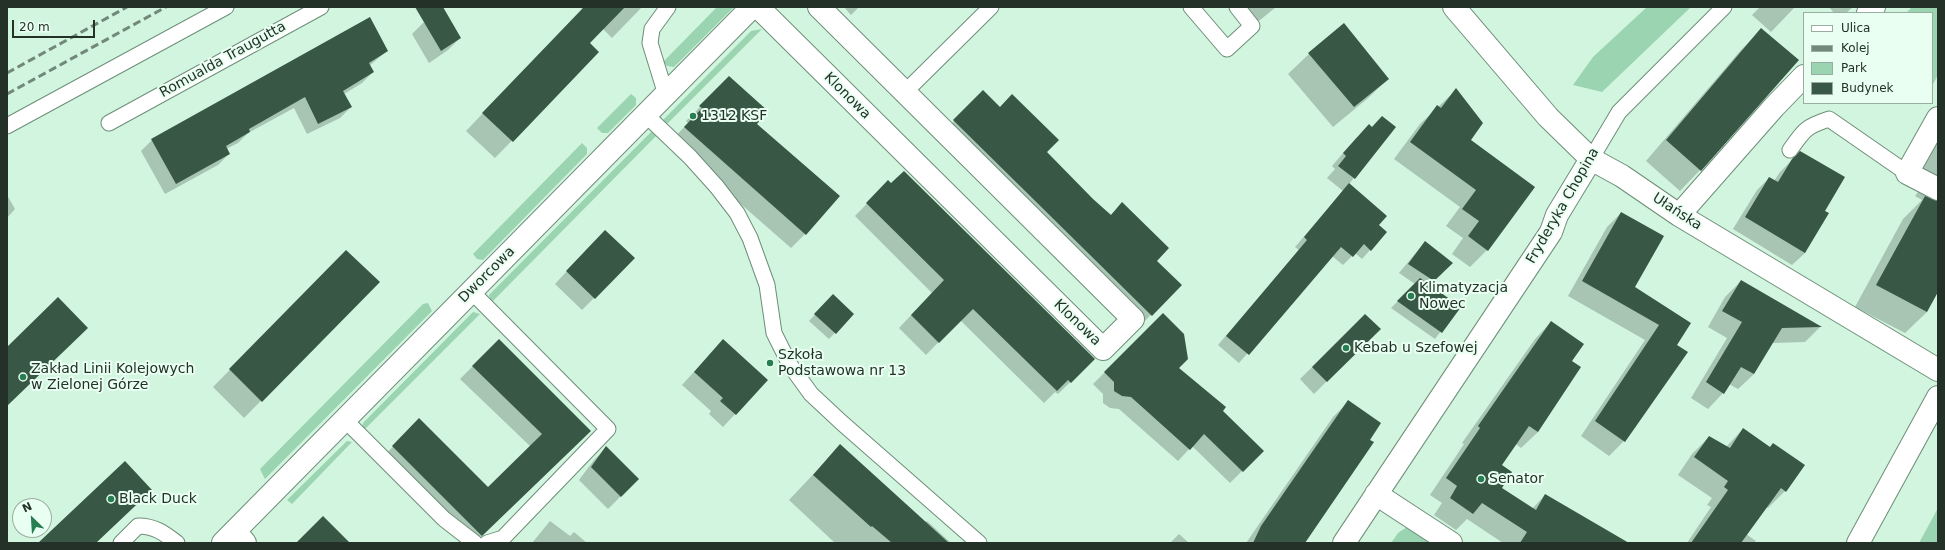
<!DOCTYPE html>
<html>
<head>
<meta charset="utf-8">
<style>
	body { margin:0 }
	#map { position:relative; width:1945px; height:550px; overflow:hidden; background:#d2f5df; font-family:"DejaVu Sans",sans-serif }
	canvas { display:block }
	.frame { position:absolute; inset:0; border:8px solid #243129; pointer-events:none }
	.legend { position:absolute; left:1803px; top:12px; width:130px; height:92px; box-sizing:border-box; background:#e9fff1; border:1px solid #9aada1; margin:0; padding:5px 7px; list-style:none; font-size:12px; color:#243129 }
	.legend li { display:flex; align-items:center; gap:8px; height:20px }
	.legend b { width:20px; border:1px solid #9aada1 }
	.north { position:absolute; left:12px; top:498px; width:40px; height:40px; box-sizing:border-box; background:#e9fff1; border:1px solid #9aada1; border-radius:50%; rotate:335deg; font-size:11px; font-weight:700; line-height:16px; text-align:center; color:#243129 }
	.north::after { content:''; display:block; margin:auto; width:14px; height:18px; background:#277e52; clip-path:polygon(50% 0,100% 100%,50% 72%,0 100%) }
	.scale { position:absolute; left:12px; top:20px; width:83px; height:18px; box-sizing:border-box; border:2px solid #243129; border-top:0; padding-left:5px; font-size:12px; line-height:14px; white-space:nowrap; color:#243129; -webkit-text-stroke:3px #e9fff1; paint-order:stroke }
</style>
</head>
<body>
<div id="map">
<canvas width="1945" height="550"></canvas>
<div class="frame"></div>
<ul class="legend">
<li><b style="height:5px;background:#fff"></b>Ulica</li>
<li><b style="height:5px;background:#72897a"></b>Kolej</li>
<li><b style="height:11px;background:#9ad4b0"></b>Park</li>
<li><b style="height:11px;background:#385744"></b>Budynek</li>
</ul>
<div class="north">N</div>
<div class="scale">20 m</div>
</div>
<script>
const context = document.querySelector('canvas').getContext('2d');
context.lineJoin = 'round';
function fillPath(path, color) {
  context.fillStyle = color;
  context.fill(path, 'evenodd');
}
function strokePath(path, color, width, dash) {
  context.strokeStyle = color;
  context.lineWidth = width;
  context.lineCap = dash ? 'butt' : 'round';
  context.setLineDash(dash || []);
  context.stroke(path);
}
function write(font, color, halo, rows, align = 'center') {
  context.font = font + ' "DejaVu Sans",sans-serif';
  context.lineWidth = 4;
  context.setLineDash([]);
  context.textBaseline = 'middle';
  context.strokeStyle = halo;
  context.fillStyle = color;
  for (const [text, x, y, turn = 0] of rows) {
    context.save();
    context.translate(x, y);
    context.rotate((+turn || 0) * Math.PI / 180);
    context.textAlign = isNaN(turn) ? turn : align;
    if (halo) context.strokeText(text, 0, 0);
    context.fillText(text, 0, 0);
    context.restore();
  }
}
fillPath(new Path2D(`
	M 717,7 L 734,7 L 674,67 L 667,66 L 663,62 Z
	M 1647,7 L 1691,7 L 1602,92 L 1573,85 L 1593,57 Z
	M 1912,7 L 1938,7 L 1938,75 L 1932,86 L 1932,13 L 1906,13 Z
	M 762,29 L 664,127 L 662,121 L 751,31 Z
	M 631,94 L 636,98 L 636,105 L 608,133 L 602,133 L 597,128 Z
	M 651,132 L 657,135 L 491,303 L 489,295 Z
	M 582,143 L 587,148 L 587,154 L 483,260 L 477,259 L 473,254 Z
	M 428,303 L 432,311 L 265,479 L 260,469 L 423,304 Z
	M 473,312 L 480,314 L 364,430 L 362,428 L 363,423 Z
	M 347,441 L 352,442 L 292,504 L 287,500 Z
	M 1938,508 L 1938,543 L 1919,543 Z
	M 1407,527 L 1441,543 L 1391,543 L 1398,533 Z`), '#9ad4b0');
fillPath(new Path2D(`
	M 580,7 L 642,7 L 612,38 L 603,29 L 589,43 L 598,52 L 495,158 L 466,131 L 582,9 Z
	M 844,7 L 859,7 L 851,15 Z
	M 1231,7 L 1276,7 L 1249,29 Z
	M 1760,7 L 1795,7 L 1771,32 L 1752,15 Z
	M 1829,7 L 1853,7 L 1846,13 L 1834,13 Z
	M 424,22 L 460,38 L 448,50 L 429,63 L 412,34 Z
	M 1761,30 L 1700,170 L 1680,191 L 1646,161 L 1741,50 Z
	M 387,51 L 369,66 L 373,72 L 362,83 L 344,94 L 351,107 L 340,118 L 307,134 L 294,108 L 248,133 L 238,143 L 226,149 L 229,154 L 218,165 L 165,194 L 141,151 L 152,140 Z
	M 1309,54 L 1388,79 L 1367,99 L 1333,127 L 1288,74 Z
	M 729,78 L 755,124 L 805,234 L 791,248 L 670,142 L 688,123 L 686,121 Z
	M 1456,90 L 1470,140 L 1487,250 L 1470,267 L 1452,254 L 1463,238 L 1446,226 L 1460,207 L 1394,159 L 1420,124 Z
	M 983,92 L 1110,216 L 1122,203 L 1155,261 L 1180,285 L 1139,327 L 942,133 Z
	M 1394,127 L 1349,184 L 1370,250 L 1362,259 L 1355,253 L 1343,265 L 1332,256 L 1239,363 L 1218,345 L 1299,250 L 1295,247 L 1343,191 L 1327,178 L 1335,169 L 1332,166 L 1357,137 L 1372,128 Z
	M 1938,141 L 1938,290 L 1927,312 L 1905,333 L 1855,307 L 1903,219 L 1922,200 L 1915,196 L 1918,192 L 1906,186 L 1922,157 Z
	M 1793,159 L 1824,211 L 1805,253 L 1792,265 L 1733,229 L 1757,190 L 1769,178 L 1774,181 L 1780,172 Z
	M 888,182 L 1094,359 L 1058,394 L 1055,392 L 1044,403 L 960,320 L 926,355 L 899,328 L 932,293 L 855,216 Z
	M 7,195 L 15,209 L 7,218 Z
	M 1621,213 L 1634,287 L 1675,345 L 1624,441 L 1609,456 L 1581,436 L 1645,340 L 1568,296 L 1607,227 Z
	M 1425,242 L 1443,273 L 1429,286 L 1459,307 L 1435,339 L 1391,308 L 1415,284 L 1399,273 Z
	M 593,243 L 634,258 L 582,310 L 555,284 Z
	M 347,251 L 378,282 L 244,418 L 213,387 Z
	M 1741,281 L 1820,327 L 1805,342 L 1772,343 L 1754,374 L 1738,389 L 1729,384 L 1723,393 L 1708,409 L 1691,398 L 1727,338 L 1708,327 L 1725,297 Z
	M 826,302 L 853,314 L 829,339 L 809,321 Z
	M 1163,314 L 1177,369 L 1262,451 L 1230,483 L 1192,446 L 1178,461 L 1119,409 L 1110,408 L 1103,403 L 1103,394 L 1093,384 Z
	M 1365,315 L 1379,329 L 1314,394 L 1300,379 Z
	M 1551,322 L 1571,362 L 1580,367 L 1538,432 L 1521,448 L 1516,444 L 1500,465 L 1501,488 L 1532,509 L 1545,495 L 1596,543 L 1503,543 L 1467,519 L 1456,530 L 1434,515 L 1442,503 L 1430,495 L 1464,444 L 1462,443 L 1535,339 Z
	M 487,352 L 577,443 L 474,543 L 381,459 L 419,420 L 488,489 L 531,447 L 460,379 Z
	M 711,353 L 767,380 L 723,427 L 709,414 L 711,411 L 682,385 Z
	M 1349,401 L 1304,543 L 1246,543 L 1333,417 Z
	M 1743,429 L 1785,491 L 1768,508 L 1766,507 L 1746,534 L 1756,541 L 1754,543 L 1687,543 L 1711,507 L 1707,505 L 1712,498 L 1678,475 L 1692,454 L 1709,437 L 1726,447 Z
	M 840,446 L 925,523 L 927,521 L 951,543 L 835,543 L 789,500 Z
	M 606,448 L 638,479 L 608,509 L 579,480 L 594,460 Z
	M 550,521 L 570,536 L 574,532 L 587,543 L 532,543 Z
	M 1179,534 L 1189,543 L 1170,543 Z`), '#0003');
fillPath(new Path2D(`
	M 415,7 L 443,7 L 461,38 L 441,51 Z
	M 584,7 L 625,7 L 590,43 L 599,52 L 513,142 L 482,113 Z
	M 370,17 L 388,51 L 369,63 L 374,72 L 343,91 L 352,107 L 318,124 L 305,97 L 249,129 L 250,132 L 226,146 L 230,154 L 176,184 L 151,139 Z
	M 1344,23 L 1389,79 L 1354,107 L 1308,53 Z
	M 1761,28 L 1799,60 L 1701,171 L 1666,140 Z
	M 729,76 L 768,111 L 757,124 L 840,196 L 806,235 L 684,127 L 702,108 L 699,106 Z
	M 1456,88 L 1483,123 L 1471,140 L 1535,187 L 1488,251 L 1468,236 L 1479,221 L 1462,209 L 1476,190 L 1410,142 L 1437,105 L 1441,108 Z
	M 983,90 L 1000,107 L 1012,94 L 1059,140 L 1047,152 L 1093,199 L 1111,215 L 1122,202 L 1169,248 L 1157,261 L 1182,285 L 1152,316 L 953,120 Z
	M 1382,116 L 1396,127 L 1355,179 L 1338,166 L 1346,156 L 1343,153 L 1369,124 L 1372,127 Z
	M 1800,151 L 1845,177 L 1825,211 L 1829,213 L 1805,253 L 1745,217 L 1769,177 L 1778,182 L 1792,159 Z
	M 904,171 L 1095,359 L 1071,383 L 1068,380 L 1057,391 L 973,309 L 939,343 L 911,315 L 944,280 L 866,203 L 888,180 L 891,183 Z
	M 1349,183 L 1387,216 L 1379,225 L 1387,232 L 1371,251 L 1364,244 L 1353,257 L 1341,247 L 1249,355 L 1226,336 L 1307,240 L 1304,237 Z
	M 1925,196 L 1938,201 L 1938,292 L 1927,312 L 1876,285 Z
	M 1621,212 L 1664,236 L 1635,287 L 1691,323 L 1677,345 L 1688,352 L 1625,442 L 1595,421 L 1659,325 L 1582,281 Z
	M 605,230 L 635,258 L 595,299 L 566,271 Z
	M 1425,241 L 1453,263 L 1434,281 L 1408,264 Z
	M 346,250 L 380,282 L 262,402 L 229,369 Z
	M 1420,278 L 1461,307 L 1442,333 L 1397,301 Z
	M 1741,280 L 1822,327 L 1782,328 L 1754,374 L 1741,367 L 1724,394 L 1706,382 L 1742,322 L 1722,311 Z
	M 833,294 L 854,314 L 836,334 L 814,314 Z
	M 58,297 L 88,328 L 7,406 L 7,347 Z
	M 1163,313 L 1184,334 L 1188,359 L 1179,368 L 1226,407 L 1223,411 L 1264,451 L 1243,472 L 1204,434 L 1190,450 L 1131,397 L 1122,396 L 1114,391 L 1114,382 L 1104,372 Z
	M 1365,314 L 1381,329 L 1327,382 L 1312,367 Z
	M 1551,321 L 1584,344 L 1572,361 L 1581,367 L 1538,432 L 1529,426 L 1502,465 L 1512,472 L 1502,488 L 1536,510 L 1545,494 L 1629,543 L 1520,543 L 1527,532 L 1482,503 L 1473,514 L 1450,498 L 1457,486 L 1446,478 L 1480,428 L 1478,426 Z
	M 499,339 L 591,431 L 482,536 L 392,446 L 419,418 L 488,487 L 542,434 L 472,366 Z
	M 723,339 L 768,380 L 736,415 L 720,401 L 723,398 L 694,372 Z
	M 1348,400 L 1381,423 L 1370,440 L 1374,442 L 1305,543 L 1253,543 L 1261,526 Z
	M 1743,428 L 1770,447 L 1773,443 L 1805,465 L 1786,492 L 1781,488 L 1741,543 L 1691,543 L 1728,490 L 1724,487 L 1728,481 L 1694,457 L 1709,436 L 1730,448 Z
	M 840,444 L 949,543 L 892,543 L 872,526 L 871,527 L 813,475 Z
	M 606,446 L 639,479 L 621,497 L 591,467 Z
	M 125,461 L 152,490 L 96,543 L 38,543 Z
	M 323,516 L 350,543 L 296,543 Z`), '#385744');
const lane = new Path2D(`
	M 1191,7 L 1227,49 L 1252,26 L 1237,7
	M 905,92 L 991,7
	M 666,95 L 650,43 L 652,29 L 668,7
	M 646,115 L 690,157 L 717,187 L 737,213 L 750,238 L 767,285 L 774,333 L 790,365 L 811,394 L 841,422 L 979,543
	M 109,123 L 321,7
	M 7,126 L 226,7
	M 1790,150 C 1804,130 1805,127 1829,119 L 1907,173
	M 1591,159 L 1619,112 L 1724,7
	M 471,291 L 608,429 L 503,538 L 487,543
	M 344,419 L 444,519 L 475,543
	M 121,543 L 138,526 C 155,526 164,533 177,543`);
const street = new Path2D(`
	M 758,7 L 1103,349 L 1133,319 L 819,7
	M 1454,7 L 1548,117 L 1591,159 L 1622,176 L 1679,215 L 1938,370
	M 1868,13 L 1874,7
	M 1938,118 L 1907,173 L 1938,189
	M 1679,215 L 1774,107 L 1804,76
	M 1376,494 L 1451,543
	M 235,531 L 245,543
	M 1344,543 L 1551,232 L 1557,215 L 1591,159`);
const secondary = new Path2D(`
	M 223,543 L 752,7
	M 1858,543 L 1938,397`);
strokePath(lane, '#6e8e79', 17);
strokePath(street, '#6e8e79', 24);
strokePath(secondary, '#6e8e79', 24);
strokePath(lane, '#fff', 15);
strokePath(street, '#fff', 22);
strokePath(secondary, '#fff', 22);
strokePath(new Path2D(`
	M 7,73 L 127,7
	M 7,94 L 166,7`), '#72897a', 3, [8, 4]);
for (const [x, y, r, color] of [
	[693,116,4,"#277e52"],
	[1411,296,4,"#277e52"],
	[1346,348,4,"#277e52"],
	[770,363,4,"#277e52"],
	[23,377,4,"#277e52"],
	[1481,479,4,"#277e52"],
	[111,499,4,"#277e52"]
]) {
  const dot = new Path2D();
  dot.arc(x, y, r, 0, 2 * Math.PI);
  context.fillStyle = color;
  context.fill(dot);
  strokePath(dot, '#e9fff1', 1.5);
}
write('14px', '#243129', '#e9fff1', [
	["Romualda Traugutta",223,60,-29],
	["Klonowa",847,96,45],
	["Fryderyka Chopina",1563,206,-60],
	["Ułańska",1677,212,33],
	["Dworcowa",487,275,-45],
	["Klonowa",1077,323,44]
]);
write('14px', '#243129', '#e9fff1', [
	["1312 KSF",701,116],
	["Klimatyzacja",1419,288],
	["Nowec",1419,304],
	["Kebab u Szefowej",1354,348],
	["Szkoła",778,355],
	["Podstawowa nr 13",778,371],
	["Zakład Linii Kolejowych",31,369],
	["w Zielonej Górze",31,385],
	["Senator",1489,479],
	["Black Duck",119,499]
], 'left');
</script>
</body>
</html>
